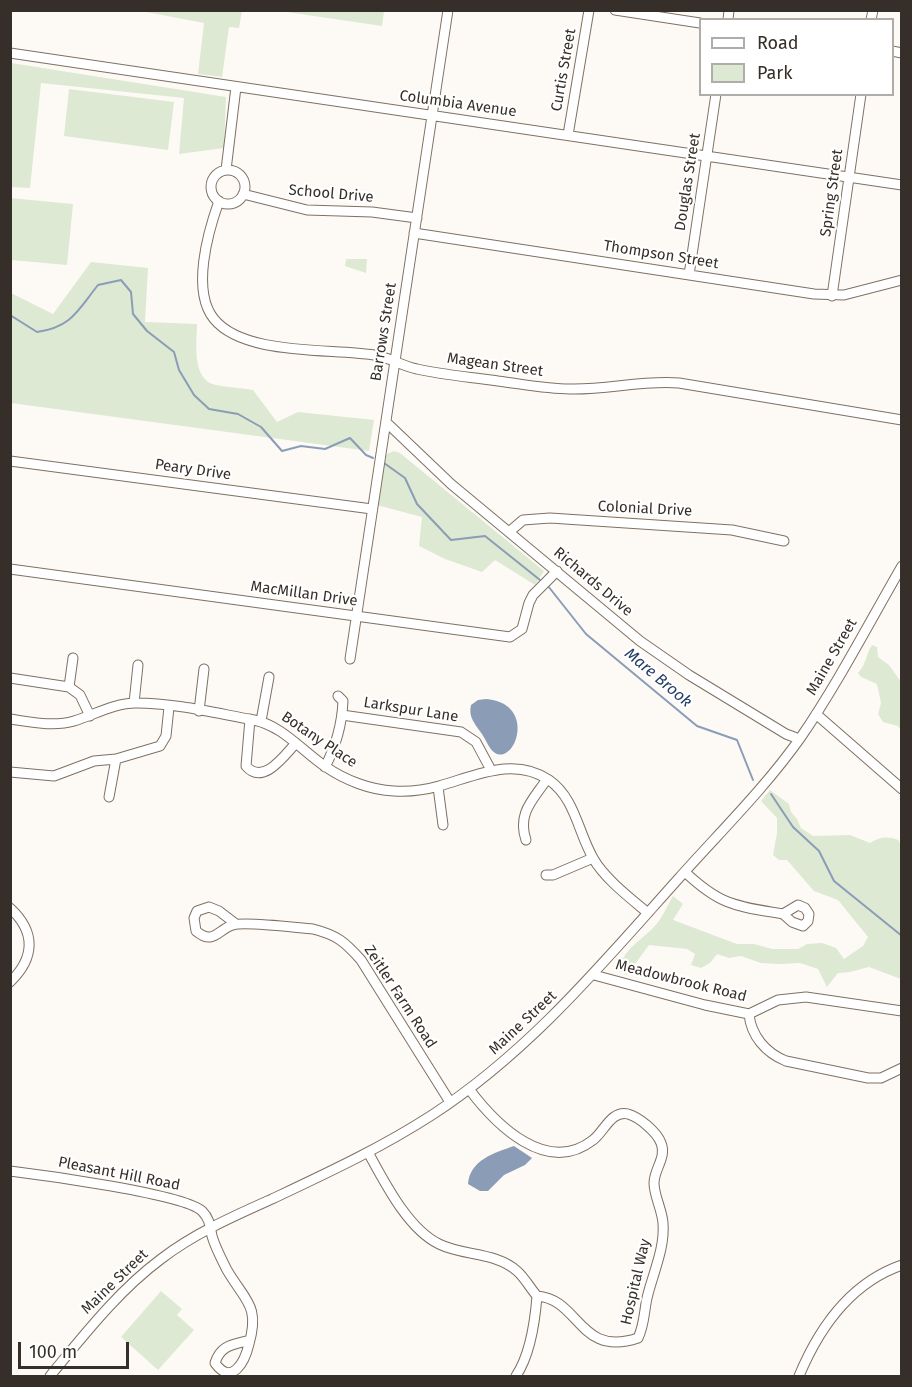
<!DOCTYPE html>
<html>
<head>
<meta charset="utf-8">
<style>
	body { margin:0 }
	#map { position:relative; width:912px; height:1387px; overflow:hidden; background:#fdfaf6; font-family:"Fira Sans",sans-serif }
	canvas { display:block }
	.frame { position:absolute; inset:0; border:12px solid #362f29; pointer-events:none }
	.legend { position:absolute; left:699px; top:18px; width:195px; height:78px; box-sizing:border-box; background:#fff; border:2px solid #afaca9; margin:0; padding:8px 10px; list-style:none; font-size:18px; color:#362f29 }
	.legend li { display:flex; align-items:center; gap:12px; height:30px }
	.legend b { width:30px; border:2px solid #afaca9 }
	.scale { position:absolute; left:18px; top:1342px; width:111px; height:27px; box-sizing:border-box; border:3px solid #362f29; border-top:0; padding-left:8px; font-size:18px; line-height:21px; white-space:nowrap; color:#362f29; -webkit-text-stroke:4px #fff; paint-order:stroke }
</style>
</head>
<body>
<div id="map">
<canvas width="912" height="1387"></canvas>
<div class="frame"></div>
<ul class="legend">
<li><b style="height:8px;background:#fff"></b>Road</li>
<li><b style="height:16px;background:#dde9d2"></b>Park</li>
</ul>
<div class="scale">100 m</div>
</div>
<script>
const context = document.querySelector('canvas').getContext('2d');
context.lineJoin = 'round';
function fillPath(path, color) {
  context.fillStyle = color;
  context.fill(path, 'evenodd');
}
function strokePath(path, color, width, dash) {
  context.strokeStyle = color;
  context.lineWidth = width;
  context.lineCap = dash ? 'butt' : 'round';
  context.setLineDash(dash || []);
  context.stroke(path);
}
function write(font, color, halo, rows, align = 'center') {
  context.font = font + ' "Fira Sans",sans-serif';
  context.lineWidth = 4.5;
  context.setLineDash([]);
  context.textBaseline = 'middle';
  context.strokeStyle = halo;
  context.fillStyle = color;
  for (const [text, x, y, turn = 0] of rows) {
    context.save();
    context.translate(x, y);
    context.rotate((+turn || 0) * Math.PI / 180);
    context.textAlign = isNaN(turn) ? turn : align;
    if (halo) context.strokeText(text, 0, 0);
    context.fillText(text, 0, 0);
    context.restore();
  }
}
fillPath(new Path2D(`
	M 141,11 L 242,11 L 239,28 L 229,27 L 222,77 L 198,74 L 204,23 Z
	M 280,11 L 384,11 L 382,26 Z
	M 11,63 L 226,97 L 224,148 L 179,154 L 184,98 L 41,83 L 30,188 L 11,187 Z
	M 69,89 L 174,102 L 168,150 L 64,136 Z
	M 10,198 L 73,204 L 67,265 L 11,260 Z
	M 346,259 L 367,259 L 366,273 L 345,266 Z
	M 91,262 L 148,268 L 145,322 L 197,324 C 197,341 192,373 210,383 C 217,387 244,388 253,390 L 277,422 L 298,412 L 374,420 L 369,451 L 11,403 L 11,293 L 53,314 Z
	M 394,451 L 400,453 L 544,571 L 535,585 L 495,560 L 482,572 L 445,559 L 419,546 L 422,517 L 377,505 L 386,456 L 387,454 Z
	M 872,645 L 877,647 L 878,657 L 889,665 L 901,682 L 901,731 L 898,726 L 883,722 L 878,714 L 881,703 L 877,684 L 861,677 L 858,673 C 866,665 866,654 872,645 Z
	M 770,790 L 789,804 L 791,812 L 797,819 L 801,828 L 813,836 L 850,835 L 870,843 C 880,837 887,836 898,840 L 902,847 L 901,979 L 869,967 L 850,972 L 838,973 L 827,987 L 818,969 L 800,963 L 779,964 L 761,963 L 741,956 L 729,958 L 717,954 L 710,963 L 701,968 L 691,965 L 695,954 L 687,949 L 649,945 L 627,975 L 618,970 C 624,950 637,943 652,929 C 661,921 667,906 673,896 L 683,904 L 673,920 L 737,944 L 754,944 L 772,949 L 798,949 L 807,944 L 822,943 L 836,948 L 844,959 L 863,946 L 868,937 L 838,900 L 814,891 L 787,860 L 779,860 L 773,855 L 777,833 L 777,818 L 761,801 Z
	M 161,1291 L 182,1309 L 177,1315 L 194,1330 L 158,1370 L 121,1337 Z`), '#dde9d2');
fillPath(new Path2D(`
	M 486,699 C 537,703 516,765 495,753 C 489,749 486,740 482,734 C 475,724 468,717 471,705 L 478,700 Z
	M 514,1146 L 532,1158 L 525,1165 L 504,1175 L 488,1191 L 480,1191 L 468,1184 C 470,1160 494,1153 514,1146 Z`), '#8b9cb7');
strokePath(new Path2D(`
	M 10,315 L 37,332 C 72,327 78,310 98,285 L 121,280 L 131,292 L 133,314 L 147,331 L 174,352 L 179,370 L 194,395 L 209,409 L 238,414 L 261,427 L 282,451 L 301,446 L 325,449 L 350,438 L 366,455 L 373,458
	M 384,463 L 405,478 L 417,504 L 451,540 L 485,536 L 540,580
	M 548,586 L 586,634 L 697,726 L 737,740 L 753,780
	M 771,794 L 793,827 L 819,851 L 834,881 L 902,936`), '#8b9cb7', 2);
const minor = new Path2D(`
	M 615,10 L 700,23
	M 728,20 L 729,10
	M 871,20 L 873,10
	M 892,51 L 902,53
	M 10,53 L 902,185
	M 568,135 L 589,10
	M 226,170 L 236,87
	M211 187a17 17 0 1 1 34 0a17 17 0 1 1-34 0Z
	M 243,194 L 307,210 L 372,212 L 417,218
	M 219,201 C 208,232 191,291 214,319 C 244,356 331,348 374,355 C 389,357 402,366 417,369 C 443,375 471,377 498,381 C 522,384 546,389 570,389 C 607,390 642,380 679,383 L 902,420
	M 414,233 L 814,294 L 844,295 L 902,280
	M 689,275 L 716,94
	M 832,296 L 861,94
	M 386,422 L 451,484 L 640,641 L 689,675 L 786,734 L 799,739
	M 10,461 L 372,509
	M 509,532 L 523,520 L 550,518 L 732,530 L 784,541
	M 10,569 L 510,637 L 522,629 L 529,603 L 533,595 L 557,571
	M 350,659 L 448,10
	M 10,678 L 69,687 L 80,695 L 90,716
	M 69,687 L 73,658
	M 134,703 L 138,665
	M 199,711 L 204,669
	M 816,714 L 902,789
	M 342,715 L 461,732 L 476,742 L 491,770
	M 10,719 C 31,722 54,727 74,721 C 94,715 114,703 136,703 C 175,703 215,713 254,720 C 283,726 302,751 326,767 C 345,780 370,790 394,791 C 409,792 425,790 439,786 C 475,776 514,756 549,780 C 575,798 578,832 593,858 C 604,878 630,898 648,913
	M 250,719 L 246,766 C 263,786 284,756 296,743
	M 261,721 L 269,677
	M 325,767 C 336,746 342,724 343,701 L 338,696
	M 10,772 L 54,776 L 94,761 L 116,759 L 160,746 L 166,736 L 169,707
	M 438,787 L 443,825
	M 109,797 L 116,759
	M 526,840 C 517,813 533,800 547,779
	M 685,872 C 721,906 736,906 783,914
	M 546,875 L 553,875 L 593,858
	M 798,905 L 805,908 L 809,914 L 808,921 L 803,926 L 792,922 L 783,914 Z
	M 10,908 C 36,932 35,958 10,982
	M 236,924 L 219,911 L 209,907 L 197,911 L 194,918 L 196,931 C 214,946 218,929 233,925 C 245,921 298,928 313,929 C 337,935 345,942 361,960 L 450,1102
	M 594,975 L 705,1005 L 749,1014 L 778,1000 L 806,997 L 902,1011
	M 749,1014 C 751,1036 766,1053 786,1061 L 868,1078 L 881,1078 L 902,1068
	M 469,1089 C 496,1125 547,1176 593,1140 C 604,1132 611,1110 628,1114 C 639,1117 657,1132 661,1143 C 667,1157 654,1169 654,1183 C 654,1196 662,1209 663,1223 C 665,1247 654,1271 648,1294 C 644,1308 645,1324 638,1338 C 579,1358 580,1299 537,1296
	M 369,1154 C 385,1183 408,1229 439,1244 C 463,1256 496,1252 517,1271 C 525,1278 530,1288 537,1296 C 535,1322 530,1355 516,1376
	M 10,1171 C 43,1175 184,1194 202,1211 C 210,1219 210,1227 212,1236 C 215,1247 222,1260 227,1270 C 245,1301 260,1305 249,1344 C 245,1361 232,1387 215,1363 C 221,1344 234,1345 250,1340
	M 50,1376 C 84,1335 118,1291 161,1259 C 195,1233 234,1216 272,1199 C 327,1173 381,1148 432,1115 C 529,1052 602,964 679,878 C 720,832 765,788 801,737 C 838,683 869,623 902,566
	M 799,1376 C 819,1328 850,1283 902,1265`);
strokePath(minor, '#7f7162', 11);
strokePath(minor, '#fff', 9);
write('15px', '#362f29', '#fff', [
	["Curtis Street",564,70,-80],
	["Columbia Avenue",458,104,8],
	["Douglas Street",688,182,-81],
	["Spring Street",832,193,-82],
	["School Drive",331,194,5],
	["Thompson Street",661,255,9],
	["Barrows Street",384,332,-81],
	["Magean Street",495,365,8],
	["Peary Drive",193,470,8],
	["Colonial Drive",645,509,3],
	["Richards Drive",593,582,40],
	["MacMillan Drive",304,594,8],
	["Maine Street",832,657,-60],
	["Larkspur Lane",411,710,9],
	["Botany Place",319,740,34],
	["Meadowbrook Road",681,981,14],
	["Zeitler Farm Road",400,997,57],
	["Maine Street",523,1023,-43],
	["Pleasant Hill Road",119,1174,11],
	["Maine Street",115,1282,-44],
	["Hospital Way",636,1282,-77]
]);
write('italic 16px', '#253d64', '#fff', [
	["Mare Brook",658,678,40]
]);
</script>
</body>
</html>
